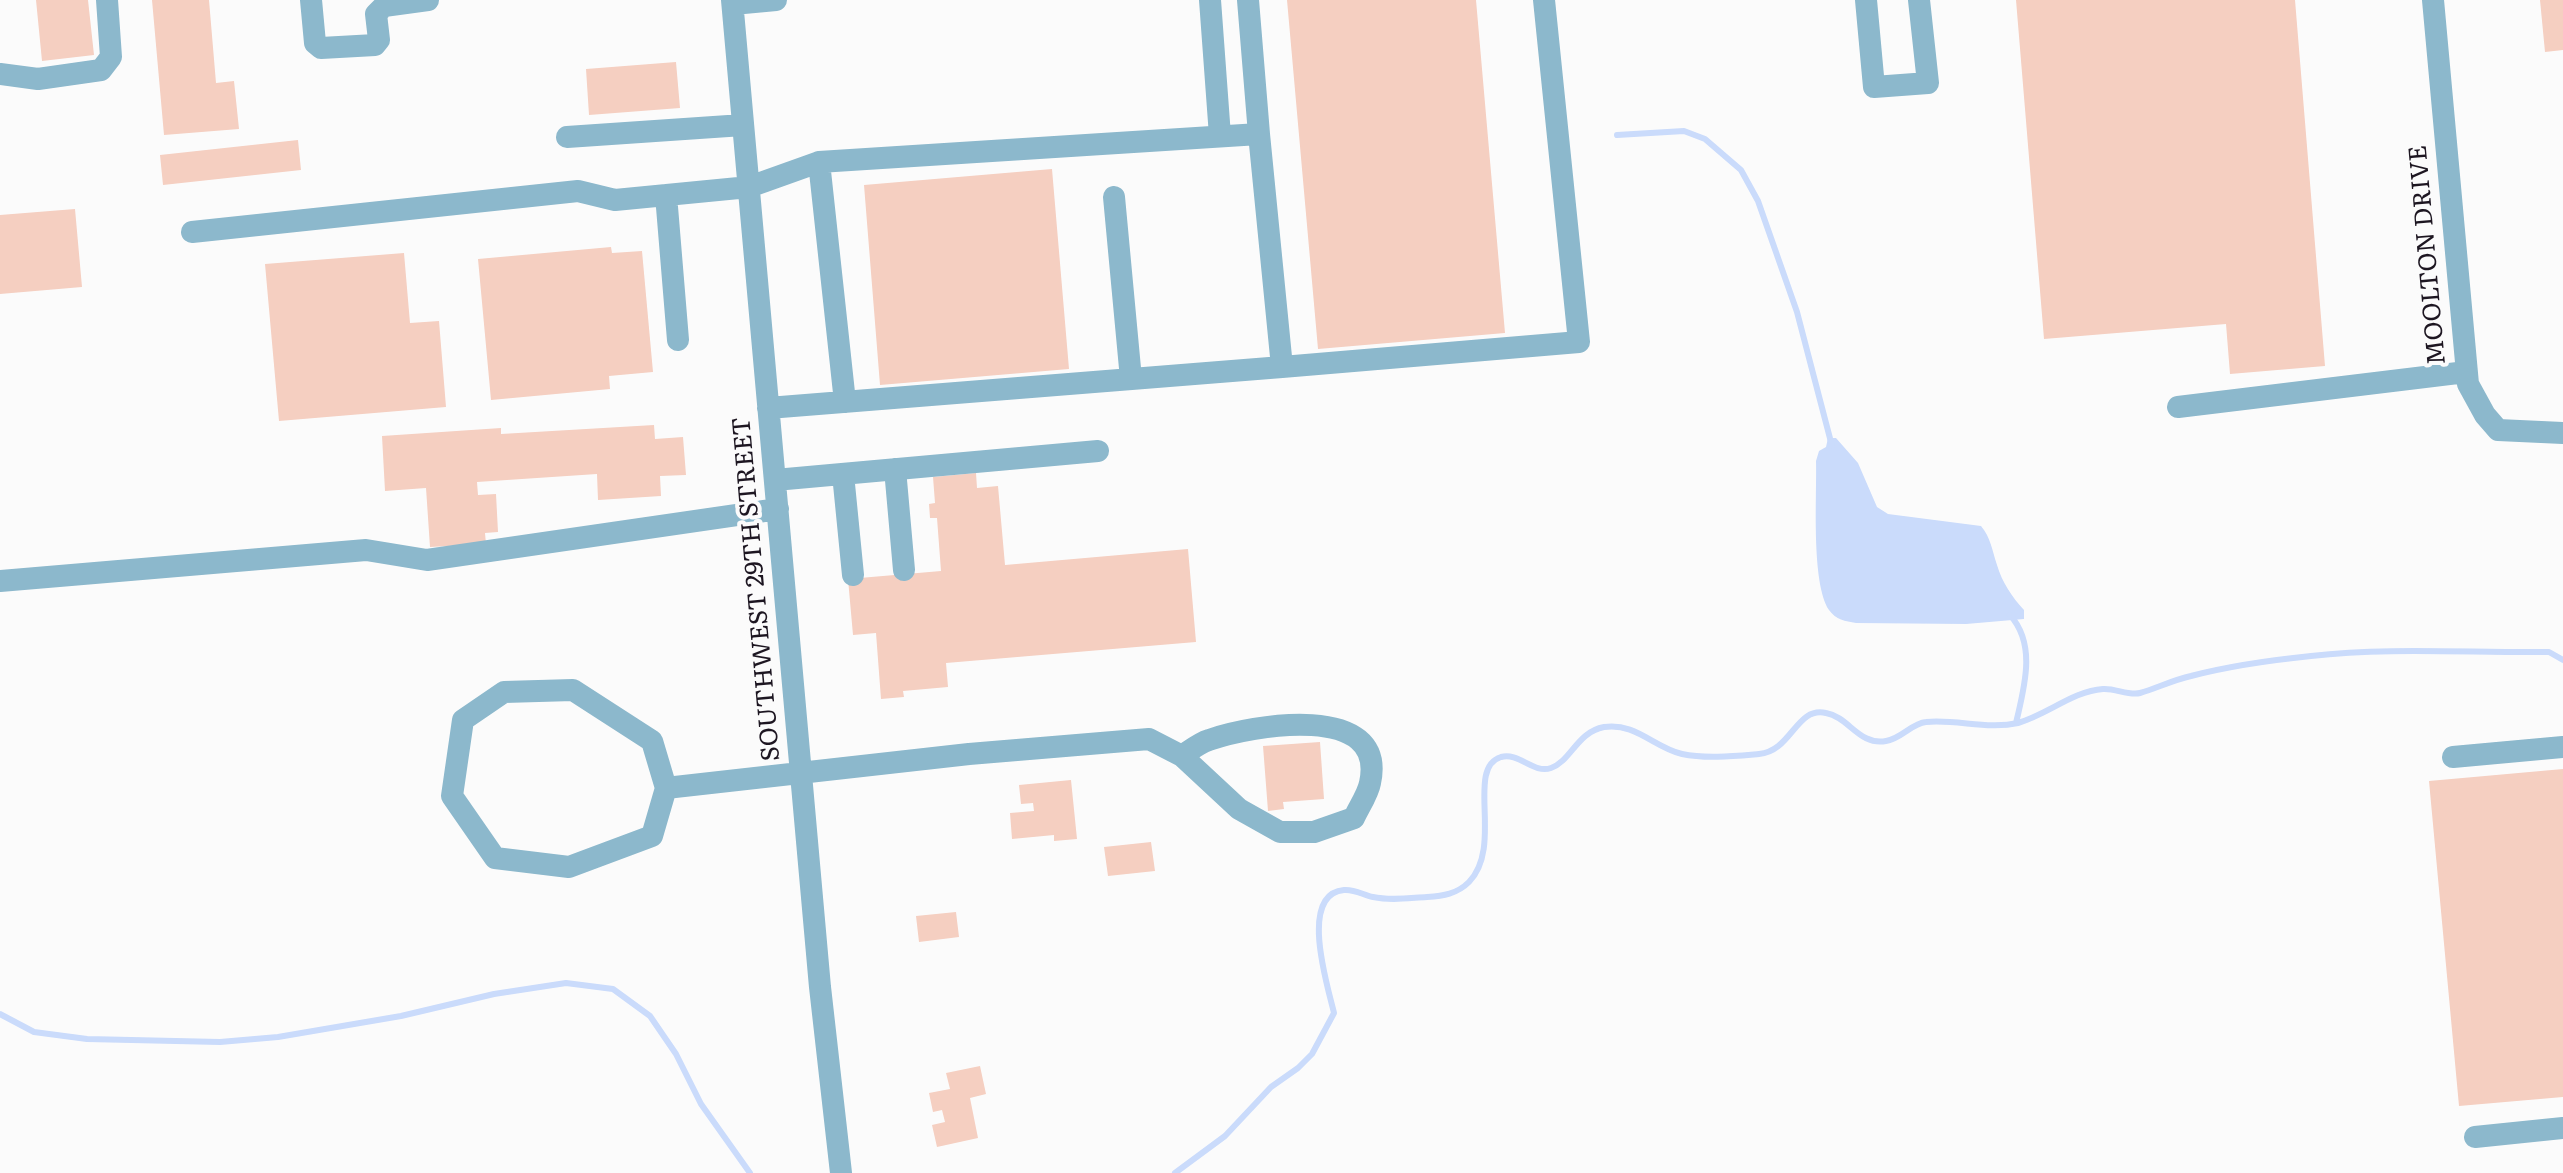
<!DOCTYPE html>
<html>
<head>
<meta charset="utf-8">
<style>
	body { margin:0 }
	canvas { display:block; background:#fbfbfb }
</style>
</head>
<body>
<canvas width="2563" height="1173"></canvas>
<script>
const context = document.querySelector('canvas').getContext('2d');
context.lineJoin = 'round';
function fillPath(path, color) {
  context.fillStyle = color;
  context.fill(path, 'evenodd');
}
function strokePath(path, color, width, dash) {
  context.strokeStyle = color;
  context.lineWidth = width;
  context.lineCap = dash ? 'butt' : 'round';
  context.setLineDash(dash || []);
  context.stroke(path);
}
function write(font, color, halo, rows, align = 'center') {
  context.font = font + ' Literata,serif';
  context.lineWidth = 8;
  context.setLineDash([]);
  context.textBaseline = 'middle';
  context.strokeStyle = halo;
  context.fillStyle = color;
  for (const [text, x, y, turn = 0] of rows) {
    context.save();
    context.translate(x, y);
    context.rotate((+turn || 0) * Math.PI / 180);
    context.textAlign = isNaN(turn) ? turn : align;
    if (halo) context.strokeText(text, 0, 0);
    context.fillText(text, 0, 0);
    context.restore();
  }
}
fillPath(new Path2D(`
	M 1828,438 L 1836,438 L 1858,463 L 1877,507 L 1888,514 L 1981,526 C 1991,538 1992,550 1997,565 C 2002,582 2012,597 2024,610 L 2024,619 L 1966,624 L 1856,623 C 1845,621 1836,620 1829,610 C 1811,582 1817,496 1816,461 L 1819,451 L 1826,447 Z`), '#cadbfb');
strokePath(new Path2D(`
	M 1617,135 L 1684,131 L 1705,139 L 1741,170 L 1758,201 L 1797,312 L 1832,446
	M 2010,615 C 2037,645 2024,688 2016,723
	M 0,1014 L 34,1032 L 87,1039 L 220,1042 L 278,1037 L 401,1016 L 494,994 L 566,983 L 613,989 L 650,1016 L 676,1054 L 701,1104 L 750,1173
	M 1175,1173 L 1225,1136 L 1271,1087 L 1298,1068 L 1312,1054 L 1334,1013 C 1328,987 1298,894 1344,890 C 1355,889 1363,895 1373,897 C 1391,901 1409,898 1427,897 C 1443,896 1457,894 1469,882 C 1504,846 1465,768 1501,757 C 1519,752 1533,774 1551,768 C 1571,761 1577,732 1604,727 C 1635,722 1655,748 1682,754 C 1706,759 1735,756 1759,754 C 1792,751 1796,706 1826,713 C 1849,717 1859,746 1886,741 C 1901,739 1912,723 1926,722 C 1957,719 1988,730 2018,723 C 2047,715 2073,691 2103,689 C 2115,688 2129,696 2140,693 C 2157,688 2173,680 2191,676 C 2229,666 2272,660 2311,656 C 2389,647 2470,653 2549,652 L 2563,660`), '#cadbfb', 6);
fillPath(new Path2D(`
	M 36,0 L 88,0 L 94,55 L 42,61 Z
	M 152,0 L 209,0 L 216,83 L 234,81 L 239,129 L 164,135 Z
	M 1287,0 L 1476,0 L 1505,333 L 1318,349 Z
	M 2016,0 L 2295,0 L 2325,366 L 2230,374 L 2226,324 L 2044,339 Z
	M 2540,0 L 2563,0 L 2563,50 L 2545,52 Z
	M 676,62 L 680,108 L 589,115 L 586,69 Z
	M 298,140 L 301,170 L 163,185 L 160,155 Z
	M 1052,169 L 1069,369 L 880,385 L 864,185 Z
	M 75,209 L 82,287 L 0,294 L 0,215 Z
	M 611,247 L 612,253 L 642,251 L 653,372 L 609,376 L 610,389 L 491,400 L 478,259 Z
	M 404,253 L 410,323 L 439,321 L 446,407 L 279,421 L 265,264 Z
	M 654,425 L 655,439 L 683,437 L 686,475 L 660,476 L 661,496 L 598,500 L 597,474 L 477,482 L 478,495 L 496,494 L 498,532 L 485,533 L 486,544 L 430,547 L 426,488 L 385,491 L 382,436 L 501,428 L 501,434 Z
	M 976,473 L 977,488 L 998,486 L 1005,565 L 1188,549 L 1196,642 L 946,663 L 948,687 L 903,691 L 904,697 L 881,699 L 876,633 L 853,635 L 848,579 L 941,571 L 937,518 L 930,518 L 929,504 L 935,503 L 933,477 Z
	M 1320,742 L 1324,799 L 1283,802 L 1284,809 L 1268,811 L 1263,746 Z
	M 2563,769 L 2563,1097 L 2459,1106 L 2429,781 Z
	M 1071,780 L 1077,839 L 1054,841 L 1054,835 L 1012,839 L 1010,813 L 1034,811 L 1033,803 L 1021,804 L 1019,785 Z
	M 1151,842 L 1155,871 L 1108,876 L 1104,847 Z
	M 956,912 L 959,937 L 919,942 L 916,916 Z
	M 980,1066 L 986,1094 L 970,1098 L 978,1138 L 937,1147 L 932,1125 L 945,1122 L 942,1110 L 933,1112 L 929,1093 L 950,1089 L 946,1073 Z`), '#f5cfc1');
strokePath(new Path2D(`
	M 311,0 L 315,43 L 321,48 L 375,45 L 379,40 L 376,14 L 384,6 L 428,0
	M 732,0 L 820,987 L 841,1173
	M 1210,0 L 1220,136
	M 1248,0 L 1259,134
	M 1866,0 L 1874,87 L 1928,83 L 1919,0
	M 2433,0 L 2468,384 L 2485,415 L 2498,430 L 2563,433
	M 733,4 L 776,0
	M 0,74 L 38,79 L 101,70 L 111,57 L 107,0
	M 567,137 L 743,125
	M 819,162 L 845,402
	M 666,195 L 678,340
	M 1114,197 L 1131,379
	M 192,232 L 578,191 L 615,200 L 749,187 L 819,162 L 1259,134 L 1282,367 L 768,408
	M 1282,367 L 1579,342 L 1544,0
	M 2178,407 L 2466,372
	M 895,469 L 904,570
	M 843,474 L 853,575
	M 775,480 L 1098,451
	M 0,581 L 366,550 L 427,560 L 778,509
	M 2453,757 L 2563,747
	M 666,788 L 652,741 L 573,690 L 504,692 L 463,720 L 452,796 L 495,858 L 569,867 L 652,836 L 666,788 L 969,754 L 1149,739 L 1182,756 L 1239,809 L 1280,832 L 1314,832 L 1354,818 C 1359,807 1368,794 1370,783 C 1388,701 1251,725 1209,740 C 1199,743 1191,750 1182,756
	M 2475,1137 L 2563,1128`), '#8cb8cc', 22);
write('25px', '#1d1621', '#fbfbfb', [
	["MOOLTON DRIVE",2428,255,-95],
	["SOUTHWEST 29TH STREET",757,589,-95]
]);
</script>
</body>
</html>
